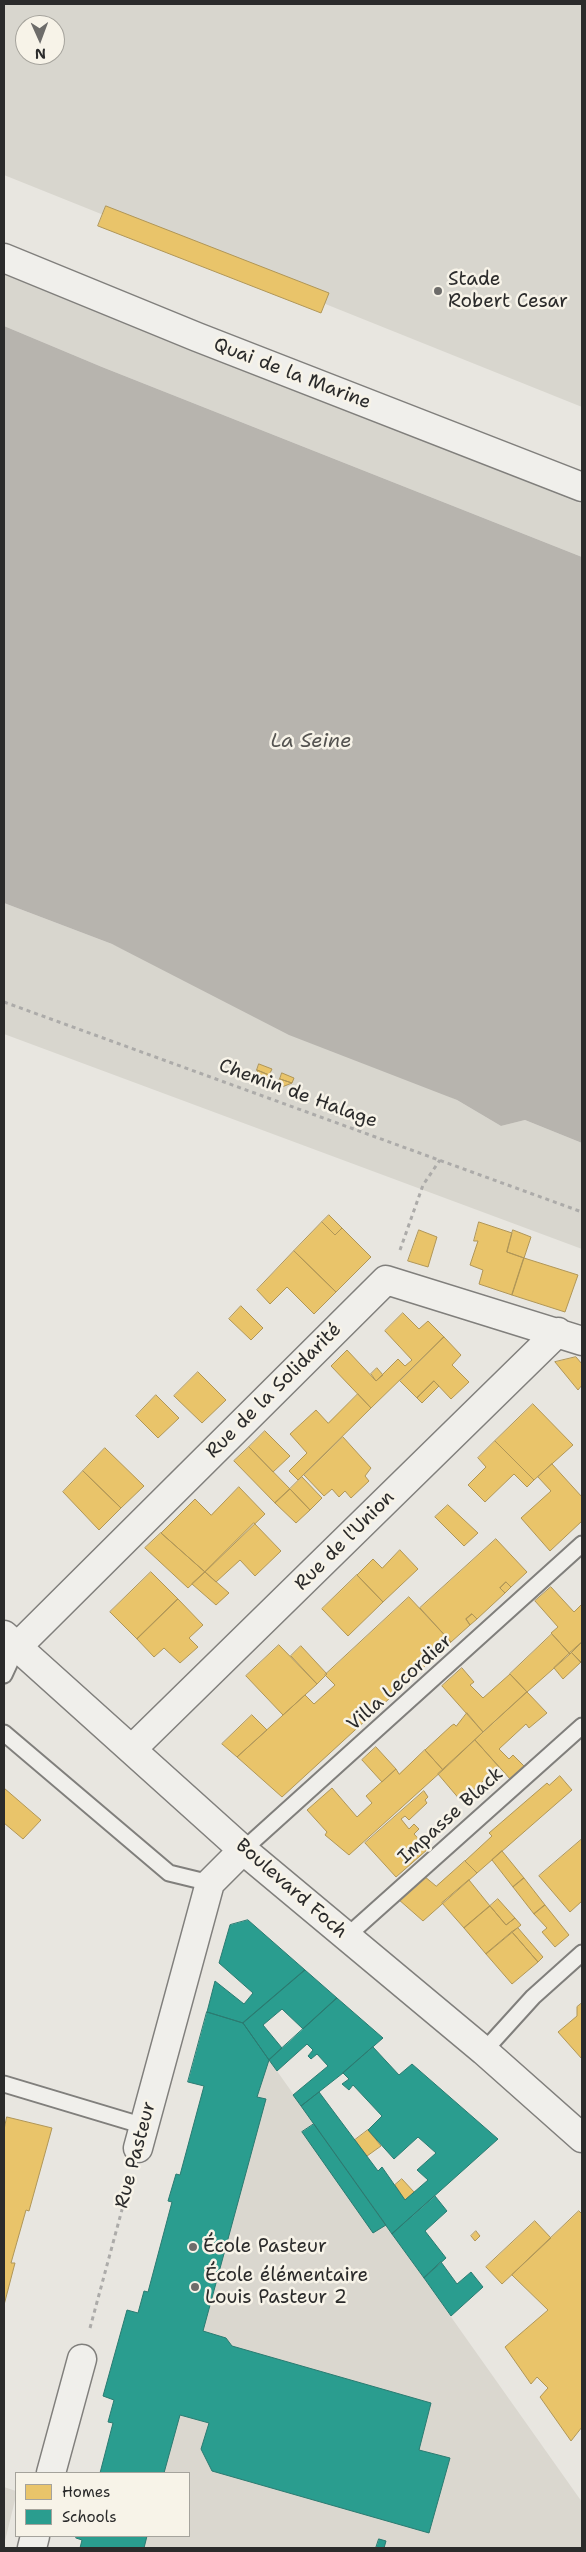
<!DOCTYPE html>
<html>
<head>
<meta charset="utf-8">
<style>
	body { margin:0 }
	#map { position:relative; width:586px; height:2552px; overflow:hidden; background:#e8e6e0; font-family:"Shantell Sans",sans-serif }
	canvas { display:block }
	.frame { position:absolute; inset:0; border:5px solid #2b2b2b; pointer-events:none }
	.legend { position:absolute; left:15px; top:2472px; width:175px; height:65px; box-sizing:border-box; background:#f7f3e8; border:1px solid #a5a39c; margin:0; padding:6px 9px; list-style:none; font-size:15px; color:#2b2b2b }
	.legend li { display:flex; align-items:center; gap:10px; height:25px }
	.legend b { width:25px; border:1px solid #a5a39c }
	.north { position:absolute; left:15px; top:15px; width:50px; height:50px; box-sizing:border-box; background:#f7f3e8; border:1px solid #a5a39c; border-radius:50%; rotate:178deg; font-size:14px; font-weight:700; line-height:20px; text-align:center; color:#2b2b2b }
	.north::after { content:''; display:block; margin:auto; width:18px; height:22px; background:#6d6c6a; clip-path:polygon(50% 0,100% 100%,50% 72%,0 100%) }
</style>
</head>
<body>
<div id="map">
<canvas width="586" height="2552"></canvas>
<div class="frame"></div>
<ul class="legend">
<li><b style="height:14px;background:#e9c46a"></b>Homes</li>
<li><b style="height:14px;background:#2a9d8f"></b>Schools</li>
</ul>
<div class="north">N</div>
</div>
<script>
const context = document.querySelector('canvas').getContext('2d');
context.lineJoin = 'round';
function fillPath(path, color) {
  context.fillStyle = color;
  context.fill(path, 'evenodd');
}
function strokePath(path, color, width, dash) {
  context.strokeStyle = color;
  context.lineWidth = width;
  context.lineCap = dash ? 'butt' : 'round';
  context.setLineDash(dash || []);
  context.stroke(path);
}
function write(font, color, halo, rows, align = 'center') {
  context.font = font + ' "Shantell Sans",sans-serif';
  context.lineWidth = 5;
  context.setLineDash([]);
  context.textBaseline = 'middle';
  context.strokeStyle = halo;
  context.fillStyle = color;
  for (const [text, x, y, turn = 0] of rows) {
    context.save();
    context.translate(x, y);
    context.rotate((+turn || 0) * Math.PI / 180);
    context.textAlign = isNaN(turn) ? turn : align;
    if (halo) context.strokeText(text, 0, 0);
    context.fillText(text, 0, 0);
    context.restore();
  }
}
fillPath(new Path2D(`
	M 207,2012 L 243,2023 L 582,2502 L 582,2548 L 80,2548 L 82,2540 L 76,2538 L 77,2536 L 189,2536 L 189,2473 L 100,2473 L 113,2423 L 114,2400 L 103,2396 L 127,2310 L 138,2313 L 144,2291 L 148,2292 L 172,2202 L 168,2201 L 176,2174 L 180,2175 L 204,2086 L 188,2082 Z
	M 4,2487 L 16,2491 L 16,2496 L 4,2545 Z`), '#dad7cf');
fillPath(new Path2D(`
	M 4,4 L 582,4 L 582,407 L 4,175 ZM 25,25 L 55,25 L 55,55 L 25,55 Z
	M 4,274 C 196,352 390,427 582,504 L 582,557 L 102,367 L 4,326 Z
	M 4,903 L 112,944 L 457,1100 L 501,1126 L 525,1120 L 582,1143 L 582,1249 L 4,1034 Z`), '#d8d6ce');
fillPath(new Path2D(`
	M 4,326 L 102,367 L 582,557 L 582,1143 L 525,1120 L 501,1126 L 457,1100 L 289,1035 L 112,944 L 4,903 Z`), '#b7b4ae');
const homes = new Path2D(`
	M 106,206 L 329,293 L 321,313 L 98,226 Z
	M 259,1064 L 272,1069 L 269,1075 L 257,1070 Z
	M 257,1070 L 269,1075 L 267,1080 L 262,1079 Z
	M 282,1073 L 294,1078 L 292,1083 L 280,1079 Z
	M 280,1079 L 292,1083 L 282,1087 L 277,1085 Z
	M 329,1215 L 342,1228 L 335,1235 L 322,1222 Z
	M 322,1222 L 335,1235 L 342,1228 L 371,1257 L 336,1292 L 294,1251 Z
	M 479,1222 L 512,1233 L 507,1252 L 524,1258 L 512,1295 L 479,1284 L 483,1270 L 470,1265 L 478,1241 L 474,1241 Z
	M 419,1230 L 437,1237 L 428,1267 L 408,1261 Z
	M 513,1230 L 531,1237 L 524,1258 L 507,1252 Z
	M 294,1251 L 336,1292 L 314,1314 L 287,1287 L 270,1304 L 257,1290 Z
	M 524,1258 L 578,1275 L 565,1312 L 512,1295 Z
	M 241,1306 L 263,1328 L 251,1340 L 229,1319 Z
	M 403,1313 L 419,1329 L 428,1321 L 444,1337 L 371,1408 L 331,1366 L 347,1350 L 376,1381 L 398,1359 L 405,1366 L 412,1360 L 385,1331 Z
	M 444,1337 L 461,1355 L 452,1365 L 469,1382 L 451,1399 L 434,1381 L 417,1398 L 400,1381 Z
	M 576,1357 L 582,1364 L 582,1385 L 578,1390 L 555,1362 Z
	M 377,1368 L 383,1375 L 376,1381 L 371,1374 Z
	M 198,1372 L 226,1400 L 202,1423 L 174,1396 Z
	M 434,1381 L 439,1386 L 422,1403 L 417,1398 Z
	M 358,1394 L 371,1408 L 298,1480 L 289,1471 L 307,1453 L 290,1434 L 316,1410 L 328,1423 Z
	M 156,1395 L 179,1418 L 158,1438 L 136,1416 Z
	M 533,1404 L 573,1445 L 534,1480 L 495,1441 Z
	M 265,1431 L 290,1456 L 273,1472 L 249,1447 Z
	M 343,1437 L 371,1468 L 365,1476 L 369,1481 L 351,1498 L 345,1491 L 339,1497 L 332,1489 L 324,1496 L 304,1475 Z
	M 495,1441 L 534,1480 L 527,1487 L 514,1474 L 485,1502 L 468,1485 L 486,1467 L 478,1458 Z
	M 249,1447 L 290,1489 L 275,1503 L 234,1461 Z
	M 105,1448 L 144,1486 L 121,1508 L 83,1471 Z
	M 552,1464 L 582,1497 L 582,1521 L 550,1551 L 521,1518 L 551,1491 L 538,1477 Z
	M 83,1471 L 121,1508 L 99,1530 L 63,1492 Z
	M 302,1477 L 322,1498 L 310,1510 L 290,1489 Z
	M 239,1487 L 265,1514 L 205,1572 L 161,1533 L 195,1499 L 211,1515 Z
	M 290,1489 L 310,1510 L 296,1523 L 275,1503 Z
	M 448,1505 L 478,1533 L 464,1546 L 435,1517 Z
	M 254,1523 L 281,1551 L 255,1576 L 240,1560 L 216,1582 L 205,1572 Z
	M 161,1533 L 205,1572 L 188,1588 L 145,1548 Z
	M 496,1539 L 527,1572 L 511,1587 L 506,1582 L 500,1588 L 505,1593 L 477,1619 L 472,1614 L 466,1619 L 470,1625 L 451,1642 L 420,1608 Z
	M 400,1550 L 418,1569 L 383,1602 L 357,1575 L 373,1559 L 382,1568 Z
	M 151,1572 L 178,1599 L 137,1639 L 110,1612 Z
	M 205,1572 L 229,1593 L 216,1605 L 192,1584 Z
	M 357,1575 L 383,1602 L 348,1636 L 322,1609 Z
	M 506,1582 L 511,1587 L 505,1593 L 500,1588 Z
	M 551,1587 L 574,1612 L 582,1604 L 582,1642 L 570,1654 L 551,1633 L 558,1627 L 535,1601 Z
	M 409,1597 L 451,1642 L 282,1797 L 237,1757 L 305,1695 L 314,1704 L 335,1685 L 325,1675 Z
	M 178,1599 L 203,1625 L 189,1638 L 198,1647 L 180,1663 L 164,1648 L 154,1657 L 137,1639 Z
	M 472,1614 L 477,1619 L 470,1625 L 466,1619 Z
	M 552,1634 L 570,1654 L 527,1692 L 510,1674 Z
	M 582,1642 L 582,1664 L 571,1652 Z
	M 279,1645 L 317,1684 L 283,1715 L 246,1676 Z
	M 301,1646 L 327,1674 L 317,1684 L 291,1656 Z
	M 571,1652 L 581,1662 L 563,1679 L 554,1668 Z
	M 462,1668 L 474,1682 L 470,1685 L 483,1698 L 510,1674 L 527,1692 L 483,1732 L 442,1686 Z
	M 527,1692 L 547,1713 L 529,1728 L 526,1724 L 499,1749 L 509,1759 L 513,1755 L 525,1767 L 511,1780 L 475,1740 Z
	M 467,1713 L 483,1732 L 443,1770 L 425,1750 L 451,1726 L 454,1724 L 456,1726 Z
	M 252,1715 L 267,1730 L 237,1757 L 222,1744 Z
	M 475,1740 L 499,1767 L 461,1801 L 438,1774 Z
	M 376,1747 L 396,1769 L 382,1782 L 362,1760 Z
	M 425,1750 L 443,1770 L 349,1855 L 325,1835 L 327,1832 L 307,1810 L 332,1788 L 357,1817 L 372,1803 L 366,1796 L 396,1769 L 399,1774 Z
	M 560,1776 L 572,1790 L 477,1873 L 465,1861 L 492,1836 L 489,1833 L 547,1783 L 549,1785 Z
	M 4,1788 L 41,1820 L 23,1839 L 4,1823 Z
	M 424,1791 L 428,1797 L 425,1800 L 427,1803 L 409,1820 L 405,1816 L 401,1819 L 409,1829 L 414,1824 L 419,1829 L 414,1834 L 428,1849 L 396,1877 L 365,1843 Z
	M 582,1839 L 582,1901 L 570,1912 L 539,1876 Z
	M 502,1851 L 524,1878 L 513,1887 L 492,1860 Z
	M 465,1861 L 477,1873 L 423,1921 L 398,1899 L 424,1876 L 436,1886 Z
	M 524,1878 L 545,1905 L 534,1914 L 513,1887 Z
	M 469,1880 L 490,1906 L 464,1928 L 442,1903 Z
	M 498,1899 L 515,1918 L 506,1925 L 490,1906 Z
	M 545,1905 L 569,1935 L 555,1947 L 542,1932 L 547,1928 L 534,1914 Z
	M 490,1906 L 506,1925 L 515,1918 L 521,1925 L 486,1954 L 464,1928 Z
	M 518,1928 L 543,1957 L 538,1962 L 512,1932 Z
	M 512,1932 L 538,1962 L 512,1984 L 486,1954 Z
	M 582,2003 L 582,2059 L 558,2032 L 577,2016 L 577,2007 Z
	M 7,2117 L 52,2128 L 29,2211 L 26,2210 L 11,2263 L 15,2263 L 4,2305 L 4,2130 Z
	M 368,2130 L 381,2146 L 367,2156 L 355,2140 Z
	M 402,2179 L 414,2192 L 405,2200 L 395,2185 Z
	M 579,2211 L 582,2214 L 582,2427 L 571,2441 L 540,2397 L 548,2388 L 537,2377 L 531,2384 L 505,2347 L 548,2310 L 512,2275 Z
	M 535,2221 L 551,2238 L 502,2284 L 486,2267 Z
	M 476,2231 L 480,2236 L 475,2241 L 471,2236 Z`);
fillPath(homes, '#e9c46a');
strokePath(homes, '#b09657', 1);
const schools = new Path2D(`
	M 248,1920 L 305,1970 L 243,2023 L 207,2012 L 215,1981 L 244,2004 L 253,1993 L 219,1963 L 230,1925 Z
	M 305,1970 L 337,1998 L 303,2029 L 282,2009 L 263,2025 L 282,2048 L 269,2060 L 243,2023 Z
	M 337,1998 L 383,2038 L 343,2073 L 301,2106 L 293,2095 L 328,2066 L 317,2054 L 311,2059 L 308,2056 L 313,2050 L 307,2044 L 277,2071 L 269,2060 Z
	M 207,2012 L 243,2023 L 269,2060 L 257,2097 L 266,2099 L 203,2331 L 226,2338 L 232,2346 L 431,2403 L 419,2450 L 450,2458 L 429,2533 L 212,2471 L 201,2449 L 209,2423 L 180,2415 L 164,2473 L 100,2473 L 113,2423 L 108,2422 L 114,2400 L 103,2396 L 127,2310 L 138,2313 L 144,2291 L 148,2292 L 172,2202 L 168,2201 L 176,2174 L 180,2175 L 204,2086 L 188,2082 Z
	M 373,2047 L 399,2075 L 412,2064 L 498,2139 L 392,2234 L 301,2106 L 319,2092 L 378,2171 L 382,2167 L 405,2200 L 428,2180 L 417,2170 L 436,2153 L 418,2137 L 394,2159 L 368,2130 L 382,2116 L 353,2085 L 349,2090 L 342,2084 L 349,2079 L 343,2073 Z
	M 314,2124 L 386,2225 L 373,2233 L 302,2132 Z
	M 435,2196 L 447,2211 L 425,2231 L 446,2258 L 424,2278 L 392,2234 Z
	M 441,2262 L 457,2284 L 471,2272 L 483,2287 L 451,2316 L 424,2278 Z
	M 77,2536 L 147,2536 L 144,2548 L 80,2548 L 82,2540 L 76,2538 Z
	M 379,2539 L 386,2541 L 384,2548 L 376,2548 Z`);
fillPath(schools, '#2a9d8f');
strokePath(schools, '#2a7b71', 1);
const lane = new Path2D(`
	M 4,1675 L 17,1647
	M 4,1733 L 169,1873 L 210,1883
	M 243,1850 L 582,1544
	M 346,1937 L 582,1726
	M 484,2051 L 533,1997 L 582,1953
	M 4,2084 L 144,2126`);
const street = new Path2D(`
	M 17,1647 L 386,1280 L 582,1341
	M 132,1749 L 558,1332
	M 138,2148 L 210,1883 L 243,1850
	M 51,2473 L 82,2359
	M 32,2548 L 35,2536`);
const secondary = new Path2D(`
	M 4,258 L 197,337 L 582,487`);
const primary = new Path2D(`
	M 4,1635 L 243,1850 L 484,2051 L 582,2138`);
strokePath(lane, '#807f7c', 19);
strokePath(street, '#807f7c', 31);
strokePath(secondary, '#807f7c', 31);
strokePath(primary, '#807f7c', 31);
strokePath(new Path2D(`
	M 4,1002 L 582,1212
	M 400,1250 L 423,1185 L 440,1160
	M 90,2328 L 130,2180`), '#acaba9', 3, [4, 4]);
strokePath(lane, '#f0efeb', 15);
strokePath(street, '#f0efeb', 28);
strokePath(secondary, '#f0efeb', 28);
strokePath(primary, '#f0efeb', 28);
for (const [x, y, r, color] of [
	[438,291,5,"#6d6c6a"],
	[193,2247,5,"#6d6c6a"],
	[195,2287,5,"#6d6c6a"]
]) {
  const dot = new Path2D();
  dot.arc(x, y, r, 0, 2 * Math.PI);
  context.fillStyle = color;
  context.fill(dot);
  strokePath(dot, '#f7f3e8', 2);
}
write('19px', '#2b2b2b', '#f7f3e8', [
	["Stade",448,280],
	["Robert Cesar",448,302],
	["École Pasteur",203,2247],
	["École élémentaire",205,2276],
	["Louis Pasteur 2",205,2298]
], 'left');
write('19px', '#2b2b2b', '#f7f3e8', [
	["Quai de la Marine",292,374,21],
	["Chemin de Halage",298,1094,20],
	["Rue de la Solidarité",274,1391,-45],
	["Rue de l'Union",345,1541,-45],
	["Villa Lecordier",400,1683,-42],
	["Impasse Black",451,1816,-42],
	["Boulevard Foch",291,1889,41],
	["Rue Pasteur",136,2155,-75]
]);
write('italic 20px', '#555451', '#f7f3e8', [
	["La Seine",311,742]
]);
</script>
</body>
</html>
